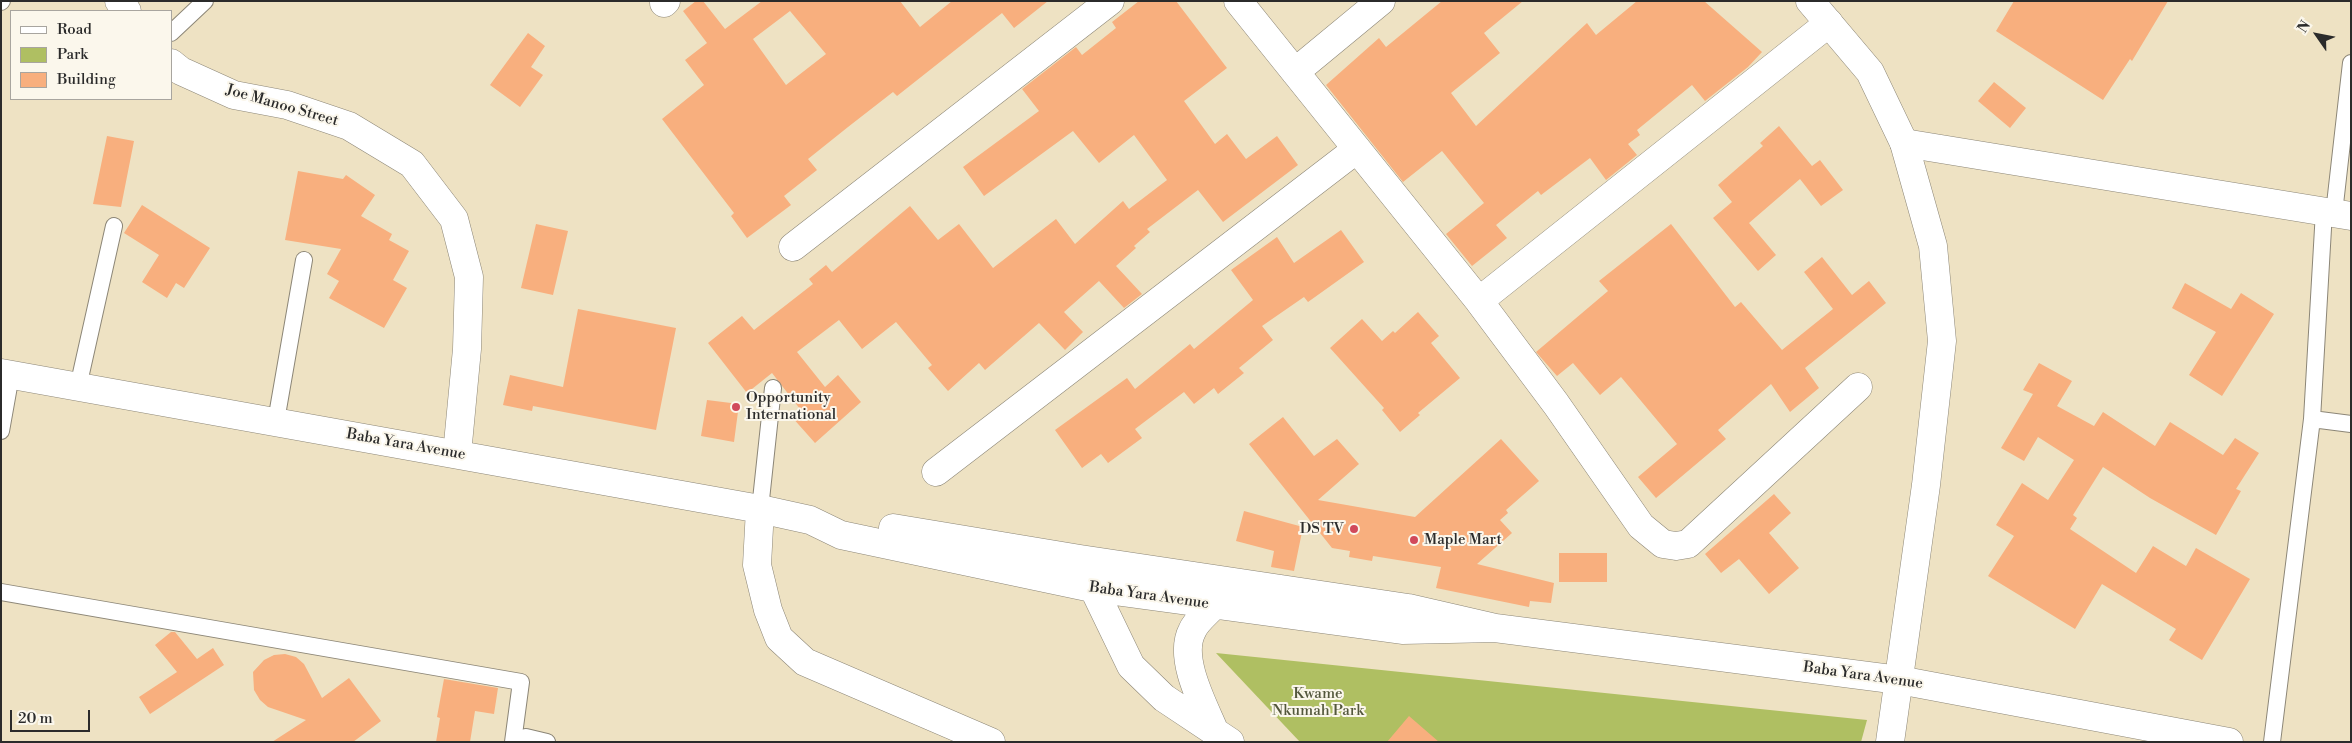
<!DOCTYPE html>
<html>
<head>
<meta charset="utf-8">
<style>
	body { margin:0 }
	#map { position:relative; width:2352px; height:743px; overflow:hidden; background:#eee2c3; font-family:"Libre Bodoni",serif }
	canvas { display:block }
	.frame { position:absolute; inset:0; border:2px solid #2b2b2b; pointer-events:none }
	.legend { position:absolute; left:10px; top:10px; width:162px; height:90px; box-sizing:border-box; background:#fbf7ec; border:1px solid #a8a59f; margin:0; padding:6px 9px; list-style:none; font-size:15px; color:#2b2b2b }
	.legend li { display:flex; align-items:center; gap:10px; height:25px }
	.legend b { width:25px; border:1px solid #a8a59f }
	.north { position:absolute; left:2292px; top:10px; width:50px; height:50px; -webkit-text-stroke:4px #fbf7ec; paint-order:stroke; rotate:303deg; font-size:14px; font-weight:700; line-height:20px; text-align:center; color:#2b2b2b }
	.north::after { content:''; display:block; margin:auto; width:18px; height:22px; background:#2b2b2b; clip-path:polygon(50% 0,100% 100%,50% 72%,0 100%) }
	.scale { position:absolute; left:10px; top:710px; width:80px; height:22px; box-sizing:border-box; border:2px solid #2b2b2b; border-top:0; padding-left:6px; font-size:15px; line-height:18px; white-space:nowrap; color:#2b2b2b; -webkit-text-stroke:4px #fbf7ec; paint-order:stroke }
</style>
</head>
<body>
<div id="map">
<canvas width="2352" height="743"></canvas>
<div class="frame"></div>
<ul class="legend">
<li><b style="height:6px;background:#fff"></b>Road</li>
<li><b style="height:14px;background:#afbf62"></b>Park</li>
<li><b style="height:14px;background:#f8af7e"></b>Building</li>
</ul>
<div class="north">N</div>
<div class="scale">20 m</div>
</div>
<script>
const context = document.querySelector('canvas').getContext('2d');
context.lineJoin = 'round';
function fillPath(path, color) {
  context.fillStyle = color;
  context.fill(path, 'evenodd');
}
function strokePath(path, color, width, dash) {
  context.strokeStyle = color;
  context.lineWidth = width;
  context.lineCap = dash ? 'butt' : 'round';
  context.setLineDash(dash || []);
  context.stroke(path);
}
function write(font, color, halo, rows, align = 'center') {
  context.font = font + ' "Libre Bodoni",serif';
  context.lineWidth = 4;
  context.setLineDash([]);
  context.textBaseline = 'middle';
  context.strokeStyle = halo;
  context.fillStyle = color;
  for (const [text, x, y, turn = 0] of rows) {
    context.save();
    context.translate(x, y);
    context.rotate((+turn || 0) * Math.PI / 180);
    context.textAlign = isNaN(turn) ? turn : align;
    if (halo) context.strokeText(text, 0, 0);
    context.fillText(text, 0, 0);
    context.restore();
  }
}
fillPath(new Path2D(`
	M 1216,653 L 1867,720 L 1861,742 L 1300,742 Z`), '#afbf62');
fillPath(new Path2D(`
	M 696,1 L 703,1 L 725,29 L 762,1 L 900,1 L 920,27 L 952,1 L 1048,1 L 1014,28 L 1002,13 L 897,96 L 893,92 L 848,127 L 808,159 L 817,170 L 784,196 L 791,205 L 747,238 L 731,216 L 734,213 L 662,119 L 704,85 L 685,60 L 707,43 L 683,11 ZM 790,11 L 826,54 L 786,85 L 753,39 Z
	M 1139,1 L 1176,1 L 1227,68 L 1184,101 L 1215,144 L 1227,134 L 1246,159 L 1277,136 L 1298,165 L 1223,222 L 1198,190 L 1147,229 L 1150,232 L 1134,246 L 1136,248 L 1116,266 L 1142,294 L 1124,308 L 1099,281 L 1064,312 L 1083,332 L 1065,350 L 1039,323 L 985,370 L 979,363 L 948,391 L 928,368 L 932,365 L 896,322 L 862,349 L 839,320 L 797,352 L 825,387 L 838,375 L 861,402 L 815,443 L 791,416 L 800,409 L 772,373 L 747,393 L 708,343 L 742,316 L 754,330 L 813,284 L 809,279 L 826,265 L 832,272 L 910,206 L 938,240 L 959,224 L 993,268 L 1056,219 L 1075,244 L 1123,201 L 1129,209 L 1167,180 L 1134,135 L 1099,163 L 1073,131 L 984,196 L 963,167 L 1039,111 L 1022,89 L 1076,47 L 1082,55 L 1116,28 L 1112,22 Z
	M 1442,1 L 1523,1 L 1484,33 L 1500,53 L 1451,93 L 1476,126 L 1587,23 L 1596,35 L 1637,1 L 1704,1 L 1762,52 L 1748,67 L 1705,101 L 1692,85 L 1637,130 L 1640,135 L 1628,144 L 1637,155 L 1606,180 L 1590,158 L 1541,195 L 1538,191 L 1496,225 L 1507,238 L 1472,266 L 1446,234 L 1484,203 L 1442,151 L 1403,182 L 1326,85 L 1379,38 L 1386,47 Z
	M 2014,1 L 2168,1 L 2132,61 L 2130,59 L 2103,100 L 1996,31 Z
	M 528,33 L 545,46 L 531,67 L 543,75 L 520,107 L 490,85 Z
	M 1994,82 L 2026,108 L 2010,128 L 1978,101 Z
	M 1779,126 L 1812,166 L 1820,160 L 1843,190 L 1821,206 L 1800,179 L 1749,223 L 1776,255 L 1758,271 L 1713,218 L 1732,202 L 1718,185 L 1763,146 L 1760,143 Z
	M 107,136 L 134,141 L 121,207 L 93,204 Z
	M 298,171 L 343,179 L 346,175 L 375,195 L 361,216 L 392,234 L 389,240 L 409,251 L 393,280 L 407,288 L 384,328 L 329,298 L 339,281 L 327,274 L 341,249 L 285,240 Z
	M 142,205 L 210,248 L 184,288 L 176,283 L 167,298 L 142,282 L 159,255 L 124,233 Z
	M 536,224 L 568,231 L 553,295 L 521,288 Z
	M 1671,224 L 1735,307 L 1741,302 L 1782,350 L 1833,309 L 1804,272 L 1822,257 L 1852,295 L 1869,281 L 1886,303 L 1805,368 L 1819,388 L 1790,412 L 1771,384 L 1718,430 L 1726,439 L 1656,498 L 1638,477 L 1677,444 L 1621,377 L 1600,395 L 1573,363 L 1557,376 L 1536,352 L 1608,291 L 1599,281 Z
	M 1341,230 L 1364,262 L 1308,302 L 1304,297 L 1262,326 L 1273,340 L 1239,368 L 1244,373 L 1218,394 L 1214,388 L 1194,404 L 1184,392 L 1135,429 L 1142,438 L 1108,463 L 1101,454 L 1082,468 L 1055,430 L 1127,378 L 1135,389 L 1190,344 L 1194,349 L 1253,300 L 1231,270 L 1277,237 L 1294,263 Z
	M 2185,283 L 2231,309 L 2241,293 L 2274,314 L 2222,396 L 2189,375 L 2216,332 L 2172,308 Z
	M 578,309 L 676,328 L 656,430 L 533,406 L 532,411 L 503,405 L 510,375 L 563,387 Z
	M 1418,312 L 1439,336 L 1431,343 L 1460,378 L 1418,413 L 1420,415 L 1400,432 L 1382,410 L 1384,408 L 1330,348 L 1362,319 L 1382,341 L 1393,331 L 1395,333 Z
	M 2039,363 L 2072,381 L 2057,406 L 2094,426 L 2103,412 L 2155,446 L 2170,422 L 2223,455 L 2235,438 L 2259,453 L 2236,489 L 2241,491 L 2216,535 L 2150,498 L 2103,467 L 2073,515 L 2077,518 L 2070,529 L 2136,573 L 2153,546 L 2186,566 L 2196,548 L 2250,579 L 2202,660 L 2169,640 L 2176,629 L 2102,584 L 2075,629 L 1988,576 L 2014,536 L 1996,525 L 2022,483 L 2048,500 L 2074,460 L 2038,437 L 2024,461 L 2001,448 L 2033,394 L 2023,390 Z
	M 707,400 L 739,404 L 734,442 L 701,436 Z
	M 1283,417 L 1314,456 L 1337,439 L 1359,464 L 1318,500 L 1415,517 L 1501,439 L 1539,481 L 1506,510 L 1508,513 L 1500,520 L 1512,533 L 1477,564 L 1554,583 L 1551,603 L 1530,601 L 1529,607 L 1436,588 L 1441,567 L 1373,556 L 1372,561 L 1349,557 L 1350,551 L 1332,548 L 1249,444 Z
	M 1774,494 L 1791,513 L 1769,533 L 1799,568 L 1769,594 L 1739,559 L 1721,573 L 1705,554 Z
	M 1244,511 L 1303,527 L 1294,571 L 1271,567 L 1274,551 L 1236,541 Z
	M 1559,553 L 1607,553 L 1607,582 L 1559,582 Z
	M 171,632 L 175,632 L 197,659 L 213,648 L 224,665 L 150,714 L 139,697 L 177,672 L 155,645 Z
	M 285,654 L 296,657 L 304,664 L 322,698 L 349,678 L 381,721 L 353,742 L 272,742 L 306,720 L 268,707 L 260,700 L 254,690 L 253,672 L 264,660 L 274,655 Z
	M 444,679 L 498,688 L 494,714 L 475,711 L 470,742 L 436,742 L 440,718 L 437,717 Z
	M 1409,716 L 1439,742 L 1387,742 Z`), '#f8af7e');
const service = new Path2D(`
	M 1,2 L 2,1
	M 171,33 L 205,1
	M 2334,213 L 2351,63
	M 78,387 L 114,226
	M 2312,419 L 2351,424
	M 276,421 L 304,260
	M 1,431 L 11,375
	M 760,509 L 773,388
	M 1,592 L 521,682 L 513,742
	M 518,742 L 526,737 L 547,742
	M 2272,742 L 2312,419 L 2324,211`);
const minor = new Path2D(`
	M 1238,1 L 1479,301 L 1556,404 L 1641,526 L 1663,544 L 1676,546 L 1688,544 L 1858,387
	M 664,3 L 666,1
	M 1295,72 L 1381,1
	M 1904,143 L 2351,216
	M 793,247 L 1110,1
	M 1479,301 L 1829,23
	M 936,472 L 1357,149`);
const tertiary = new Path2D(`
	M 119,1 L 127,11
	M 1810,1 L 1870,72 L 1904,143 L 1933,246 L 1942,341 L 1926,485 L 1890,742
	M 171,63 L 181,71 L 234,95 L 287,105 L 349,126 L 412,164 L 454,219 L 469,277 L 467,349 L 457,454`);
const secondary = new Path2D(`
	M 1,373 L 760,509 L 810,520 L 841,535 L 1092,588 L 1402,630 L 1495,628
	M 760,509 L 757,565 L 768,610 L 779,638 L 805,662 L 991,742
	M 893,528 L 1080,559 L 1408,608 L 1495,628 L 1899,680 L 2229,742
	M 1087,575 L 1131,666 L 1164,698 L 1230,742
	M 1214,605 C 1207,613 1196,621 1192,631 C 1178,658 1203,704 1214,730`);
strokePath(service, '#8c8677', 18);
strokePath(minor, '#8c8677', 29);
strokePath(tertiary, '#8c8677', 29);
strokePath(secondary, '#8c8677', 29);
strokePath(service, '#fff', 16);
strokePath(minor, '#fff', 28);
strokePath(tertiary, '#fff', 28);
strokePath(secondary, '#fff', 28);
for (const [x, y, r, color] of [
	[736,407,5,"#d1495b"],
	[1354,529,5,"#d1495b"],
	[1414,540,5,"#d1495b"]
]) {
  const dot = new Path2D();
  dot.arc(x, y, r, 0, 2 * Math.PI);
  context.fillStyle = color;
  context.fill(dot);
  strokePath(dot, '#fbf7ec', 2);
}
write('15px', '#2b2b2b', '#fbf7ec', [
	["Joe Manoo Street",282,106,16],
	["Baba Yara Avenue",406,445,10],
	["Baba Yara Avenue",1149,596,8],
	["Baba Yara Avenue",1863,676,8]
]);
write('15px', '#2b2b2b', '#fbf7ec', [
	["Opportunity",746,398],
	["International",746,415],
	["DS TV",1344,529,"right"],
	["Maple Mart",1424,540]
], 'left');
write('15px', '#53573c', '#fbf7ec', [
	["Kwame",1318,694],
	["Nkumah Park",1318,711]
]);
</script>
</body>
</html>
